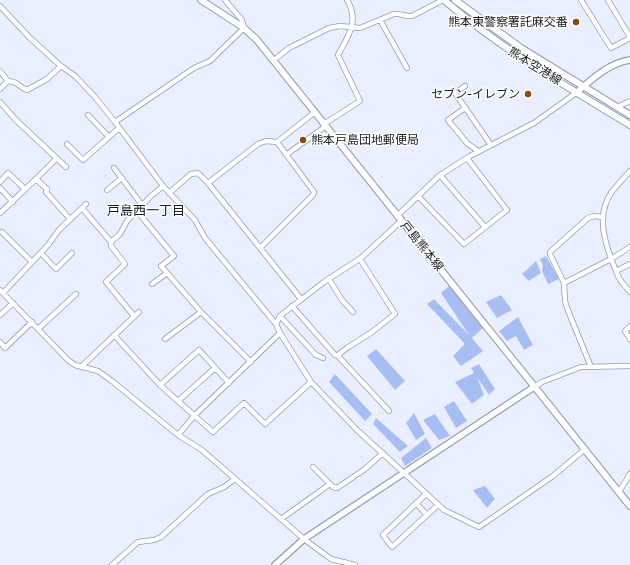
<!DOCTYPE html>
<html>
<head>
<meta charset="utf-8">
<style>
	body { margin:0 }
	canvas { display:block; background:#e9effe }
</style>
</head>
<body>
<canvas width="630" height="565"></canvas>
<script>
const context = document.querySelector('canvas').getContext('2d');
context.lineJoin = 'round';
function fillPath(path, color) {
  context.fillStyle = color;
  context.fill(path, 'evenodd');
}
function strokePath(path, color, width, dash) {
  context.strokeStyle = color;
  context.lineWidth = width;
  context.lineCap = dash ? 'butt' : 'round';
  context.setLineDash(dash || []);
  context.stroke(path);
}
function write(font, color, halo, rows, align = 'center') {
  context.font = font + ' Commissioner,"Noto Sans JP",sans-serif';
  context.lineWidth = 3;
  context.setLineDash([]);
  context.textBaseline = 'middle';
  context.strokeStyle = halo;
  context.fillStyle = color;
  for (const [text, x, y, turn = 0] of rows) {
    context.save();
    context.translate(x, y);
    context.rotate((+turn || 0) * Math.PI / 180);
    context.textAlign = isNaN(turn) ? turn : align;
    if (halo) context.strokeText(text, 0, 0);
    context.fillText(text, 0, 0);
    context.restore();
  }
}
fillPath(new Path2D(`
	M 546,256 L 559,279 L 552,282 L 550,278 L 552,283 L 548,284 L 542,271 L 543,266 L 540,259 Z
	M 536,261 L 541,273 L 529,281 L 522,274 Z
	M 449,286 L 485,326 L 472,338 L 483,351 L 461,366 L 453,356 L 465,344 L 427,304 L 434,299 L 469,335 L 441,293 Z
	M 501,295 L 512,310 L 497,318 L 486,302 Z
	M 518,317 L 533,345 L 524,350 L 516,336 L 507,341 L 499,331 Z
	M 376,349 L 405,381 L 395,390 L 367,356 Z
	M 479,364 L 495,389 L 489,395 L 477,377 L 484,395 L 472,404 L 455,382 L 474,373 L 471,368 Z
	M 335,374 L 372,414 L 365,421 L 329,382 Z
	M 454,401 L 467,421 L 456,428 L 444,407 Z
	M 414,413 L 425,434 L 416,440 L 406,423 Z
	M 435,414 L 450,436 L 439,440 L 423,420 Z
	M 376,418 L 408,446 L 400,452 L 373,424 Z
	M 426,438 L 432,448 L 405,466 L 401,458 Z
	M 485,486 L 495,499 L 487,508 L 473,490 Z`), '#a8bef3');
const minor = new Path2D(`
	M 581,0 L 611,48 L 630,38
	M 608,0 L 630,37
	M 0,6 L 30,38 L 61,66 L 75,76 L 95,97 L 115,122 L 163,186 L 195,220 L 205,238 L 276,324 L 280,333 L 311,382 L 357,430 L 404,473 L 444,510 L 479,527 L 553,476 L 585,449
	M 380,20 L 407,68
	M 274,60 L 289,48 L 329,28 L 340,26 L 360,28 L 394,14 C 400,13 406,17 412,16 L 443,0
	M 0,71 L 8,81 L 0,89
	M 8,81 C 20,82 18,87 27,90 L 47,79 L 61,66
	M 465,86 L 455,93 L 491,145
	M 0,102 L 16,120 L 66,167
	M 617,107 L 630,101
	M 465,108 L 448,120 L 467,143 L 478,151
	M 88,115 L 109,137
	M 115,122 L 194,68 L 210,61 L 244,28 L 242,20 L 225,0
	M 324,124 L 360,101 L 338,55 C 348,36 360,21 347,0
	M 67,144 L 83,160 L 119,128
	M 286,155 L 326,126
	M 57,158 L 36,179 L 47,189 L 46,192 L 70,219
	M 114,168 L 142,205
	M 440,175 L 485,227
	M 0,182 L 8,173 L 25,189
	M 208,183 L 258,144 L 266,141 L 277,142 L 315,112
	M 0,188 L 13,202
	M 107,190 L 122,178
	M 169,193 L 191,174 L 198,173 L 208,183 L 301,299
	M 418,196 L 464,244 L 507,210 L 467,158
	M 86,204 L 82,208 L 111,242 L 120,234 L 127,221 L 151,196 L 163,186
	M 137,211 L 174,256 L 161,266 L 201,312 L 251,362
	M 0,213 L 36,179
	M 397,216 L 439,176 L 470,156 L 534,123 L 576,93
	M 2,232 L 32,262
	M 111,242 L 111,246 L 125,264 L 106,282 L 134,316
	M 260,248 L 313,195 L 314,192 L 277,142
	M 41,253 L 56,269 L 72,253
	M 360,259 L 395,314 L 372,332 L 347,348 L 339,354 L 339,357 L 389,411
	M 630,264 L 616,271 L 620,280 L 630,292
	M 616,271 C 606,247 595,217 611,193 C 617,185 624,178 630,171
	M 329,279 L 342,300 L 353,312
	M 564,283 L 611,259 L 630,247
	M 152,284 L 167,273
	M 0,290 L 68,360 L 75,365 L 98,371 L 112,381 L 178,435 L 202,450 L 304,539 L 331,559 L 355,565
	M 3,293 L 48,245 L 59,230 L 82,208
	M 292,306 L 335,355 L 339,356
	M 0,315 L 13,303
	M 280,316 L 316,355 L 323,358
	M 276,324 L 280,316 L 285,312 L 324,282 L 361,258 L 401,221
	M 630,326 L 625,331 L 630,339
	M 38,329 L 76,294
	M 114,335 L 160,385 L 213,432 L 244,403 L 265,424 L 311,382
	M 165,339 L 201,312
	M 0,342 L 5,348 L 32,322
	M 81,367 L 139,312
	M 591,367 L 567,308 L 565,301 L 564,283 L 550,254 L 550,252 L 588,218 L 594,216 L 603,217
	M 160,385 L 199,350 L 229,383
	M 534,387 L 542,382 L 581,367 L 630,366
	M 178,401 L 215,368
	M 178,435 L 195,415 L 280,333
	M 313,467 L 333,487 L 337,488 L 365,469 L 383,453
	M 619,492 L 630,474
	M 426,494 L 383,535 L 392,547 L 438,505
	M 416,503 L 427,515
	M 281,519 L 330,484
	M 112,565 L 138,542 L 154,540 L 161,537 L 208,494 L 224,487 L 235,479`);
const tertiary = new Path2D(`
	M 576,93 C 592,79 609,63 630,60
	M 275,565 L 304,539 L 534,387`);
const secondary = new Path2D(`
	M 201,0 L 244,28 L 257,40 L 630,506
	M 444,0 C 501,49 566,86 630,125
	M 455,0 L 521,48 L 630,115`);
strokePath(minor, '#969caa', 6);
strokePath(tertiary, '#969caa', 8);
strokePath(secondary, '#969caa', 8);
strokePath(minor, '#fff', 4.5);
strokePath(tertiary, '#fff', 5.5);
strokePath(secondary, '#fff', 6);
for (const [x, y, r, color] of [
	[576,22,4,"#8a4c10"],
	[528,94,4,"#8a4c10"],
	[303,140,4,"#8a4c10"]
]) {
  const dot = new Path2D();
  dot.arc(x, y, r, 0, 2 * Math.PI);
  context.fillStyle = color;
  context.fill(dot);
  strokePath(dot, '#fff', 1.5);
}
write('12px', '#181a1f', '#fff', [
	["熊本東警察署託麻交番",568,22],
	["セブン-イレブン",520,94],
	["熊本戸島団地郵便局",311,140,"left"]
], 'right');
write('12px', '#181a1f', '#fff', [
	["熊本空港線",535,66,32],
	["戸島熊本線",422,246,51]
]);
write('13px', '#181a1f', '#fff', [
	["戸島西一丁目",146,211]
]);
</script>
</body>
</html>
